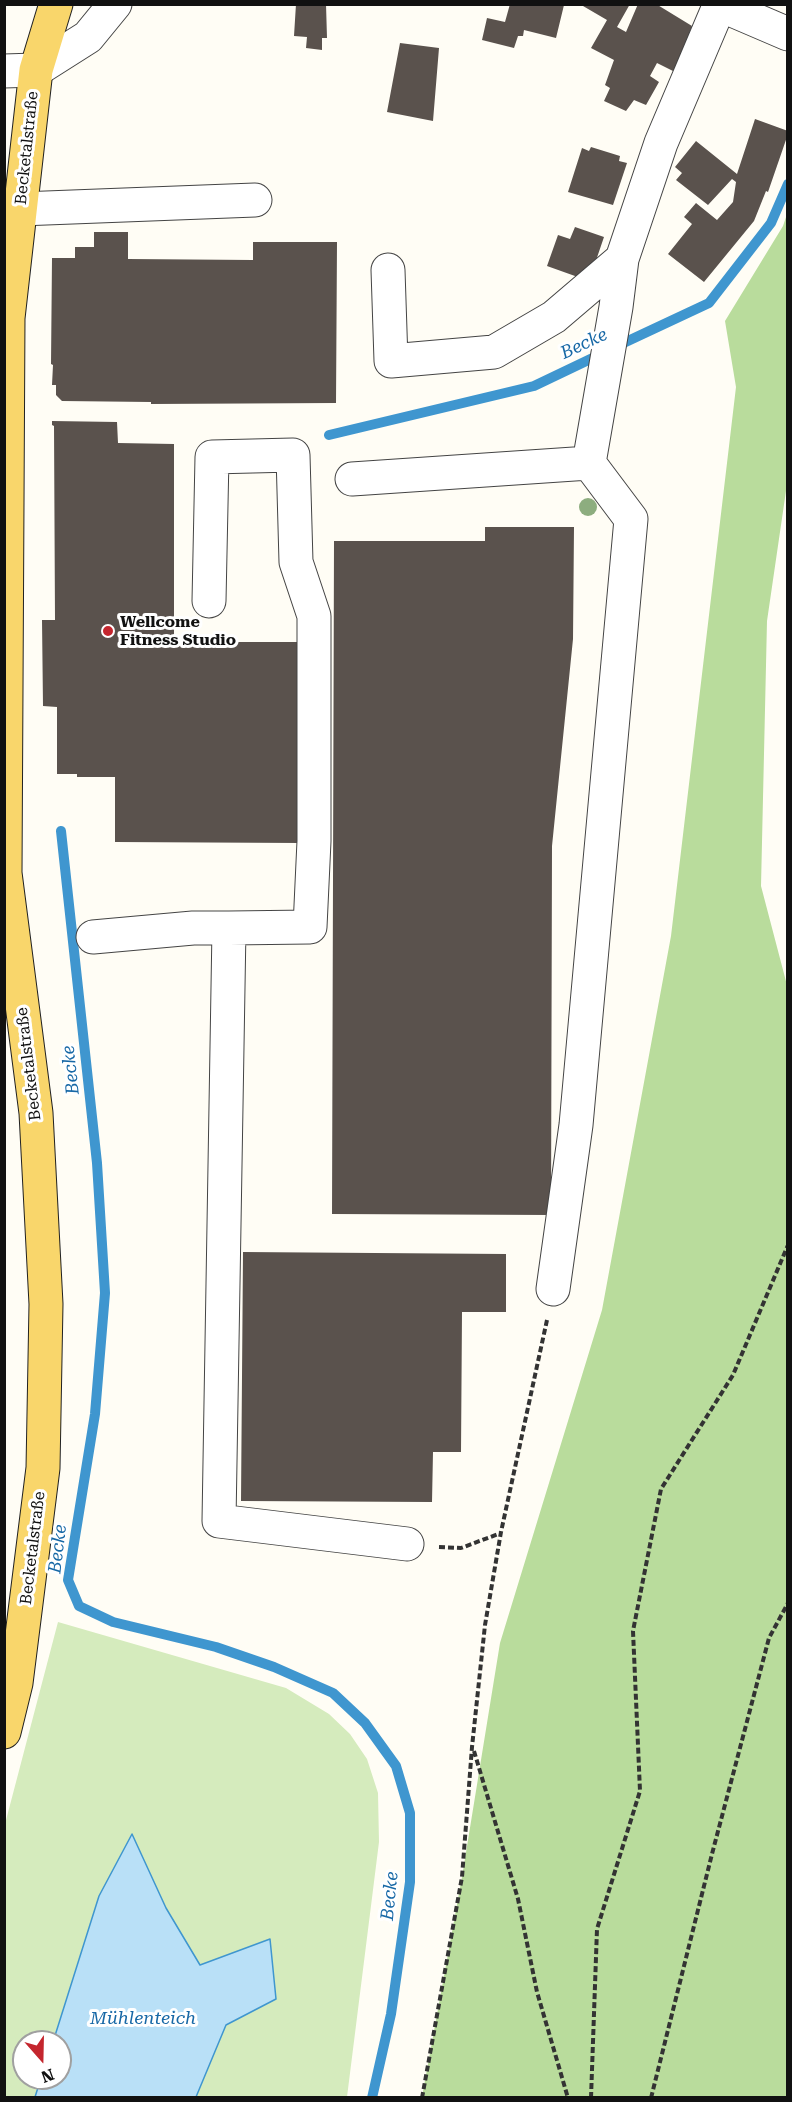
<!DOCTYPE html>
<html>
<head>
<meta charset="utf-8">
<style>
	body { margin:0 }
	#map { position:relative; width:792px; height:2102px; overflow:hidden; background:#fffdf5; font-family:"Roboto Serif",serif }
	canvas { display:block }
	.frame { position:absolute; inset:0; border:6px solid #111; pointer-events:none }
	.north { position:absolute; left:12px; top:2030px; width:60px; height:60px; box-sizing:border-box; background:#fff; border:2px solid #a0a0a0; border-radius:50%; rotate:160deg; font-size:16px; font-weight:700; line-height:24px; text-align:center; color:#111 }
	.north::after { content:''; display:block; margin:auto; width:21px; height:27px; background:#c4262e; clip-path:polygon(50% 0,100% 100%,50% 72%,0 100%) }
</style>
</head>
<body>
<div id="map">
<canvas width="792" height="2102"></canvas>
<div class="frame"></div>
<div class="north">N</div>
</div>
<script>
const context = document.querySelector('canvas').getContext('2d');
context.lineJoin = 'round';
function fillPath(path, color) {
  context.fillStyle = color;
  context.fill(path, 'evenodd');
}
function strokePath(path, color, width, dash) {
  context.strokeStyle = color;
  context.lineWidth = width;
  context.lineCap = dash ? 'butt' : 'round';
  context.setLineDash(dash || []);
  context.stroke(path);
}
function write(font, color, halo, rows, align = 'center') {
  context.font = font + ' "Roboto Serif",serif';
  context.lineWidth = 6;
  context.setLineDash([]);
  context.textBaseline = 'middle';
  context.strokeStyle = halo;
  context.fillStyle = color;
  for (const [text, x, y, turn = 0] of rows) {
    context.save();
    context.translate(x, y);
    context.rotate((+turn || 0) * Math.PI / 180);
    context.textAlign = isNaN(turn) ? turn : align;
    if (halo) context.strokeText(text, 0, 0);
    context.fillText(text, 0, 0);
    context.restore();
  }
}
fillPath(new Path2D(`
	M 58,1622 L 286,1688 L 329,1714 L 350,1734 L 367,1759 L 378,1793 L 379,1842 L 347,2097 L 5,2098 L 5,1824 ZM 24,2042 L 60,2042 L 60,2078 L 24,2078 Z`), '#d5ebbd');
fillPath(new Path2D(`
	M 787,214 L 787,484 L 767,621 L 761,886 L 788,989 L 787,2097 L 422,2097 L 462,1877 L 500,1643 L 602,1310 L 671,936 L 736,387 L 725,321 L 783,226 Z`), '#b9dc9c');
const water = new Path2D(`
	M 132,1834 L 166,1908 L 200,1965 L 270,1939 L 276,1999 L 226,2025 L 196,2097 L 35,2097 L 41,2078 L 60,2078 L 60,2042 L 53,2042 L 99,1896 Z`);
fillPath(water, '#b9e0f7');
strokePath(water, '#3f96cf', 1.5);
strokePath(new Path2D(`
	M 615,347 L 709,303 L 771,223 L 788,184
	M 329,435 L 534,386 L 601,354
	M 61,831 L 97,1163 L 105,1293 L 95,1414 L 68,1580 L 79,1606 L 113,1622 L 216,1647 L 274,1667 L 333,1693 L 365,1723 L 396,1766 L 410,1813 L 410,1882 L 391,2014 L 372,2098`), '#3f96cf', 10);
fillPath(new Path2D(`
	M 296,4 L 326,4 L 327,38 L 322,38 L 322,50 L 306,48 L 307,37 L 294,36 Z
	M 510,4 L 564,5 L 556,38 L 524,30 L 523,36 L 518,36 L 514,48 L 482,40 L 487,18 L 505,22 Z
	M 584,4 L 630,4 L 617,27 L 626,32 L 638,4 L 656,4 L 692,26 L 675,72 L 657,63 L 650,76 L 659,82 L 646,105 L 634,100 L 626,111 L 604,101 L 610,88 L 605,85 L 614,60 L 591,48 L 607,20 L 583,6 Z
	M 400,43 L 439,48 L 433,121 L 387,112 Z
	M 755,119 L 788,131 L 788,134 L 768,192 L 766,191 L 754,221 L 704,282 L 668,254 L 692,224 L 684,217 L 696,203 L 717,220 L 733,202 L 736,182 L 732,179 L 708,205 L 676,180 L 682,173 L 675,167 L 696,141 L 737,174 Z
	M 591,147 L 620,156 L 619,161 L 627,163 L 613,205 L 568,192 L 582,148 L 589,151 Z
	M 575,227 L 604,237 L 589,281 L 547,266 L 558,235 L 570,239 Z
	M 94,232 L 128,232 L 128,259 L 253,260 L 253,242 L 337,242 L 336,403 L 151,404 L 151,402 L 62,401 L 56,395 L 56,385 L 52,385 L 53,365 L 51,364 L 52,258 L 75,258 L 75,247 L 94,247 Z
	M 52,421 L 117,422 L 118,443 L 174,444 L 174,642 L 298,642 L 301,843 L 115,842 L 115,777 L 77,777 L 77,774 L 57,774 L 57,707 L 43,706 L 42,620 L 55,620 L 54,426 L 52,425 Z
	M 485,527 L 574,527 L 573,639 L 552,846 L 551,1215 L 332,1214 L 334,541 L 485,541 Z
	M 243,1252 L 506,1254 L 506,1312 L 462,1312 L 461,1452 L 433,1452 L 432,1502 L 241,1501 Z`), '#5a524d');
const minor = new Path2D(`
	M 718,4 L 788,34
	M 4,71 L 36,70 L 88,37 L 115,4
	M 20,209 L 255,200
	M 388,270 L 391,361 L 494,352 L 554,317 L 622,259
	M 352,479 L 589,463
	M 209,601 L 212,457 L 293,455 L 296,562 L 314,616 L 314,841 L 310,927 L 229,928
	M 93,937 L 193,928 L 229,928 L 219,1521 L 407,1544
	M 553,1289 L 576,1125 L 631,519 L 589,463 L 616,307 L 622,259 L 661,143 L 720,4`);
const major = new Path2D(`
	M 4,1732 L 16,1683 L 43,1468 L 46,1304 L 36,1113 L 5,873 L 8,318 L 36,70 L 56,4`);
strokePath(minor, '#444', 35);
strokePath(major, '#222', 35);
strokePath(new Path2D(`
	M 439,1547 L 461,1548 L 501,1533
	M 474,1751 L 518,1899 L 537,1992 L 568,2098
	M 422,2098 L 462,1877 L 472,1747 L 485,1625 L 501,1532 L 547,1320
	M 591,2098 L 597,1929 L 640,1791 L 633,1631 L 661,1489 L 733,1375 L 788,1245
	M 651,2098 L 712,1854 L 769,1638 L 788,1603`), '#333', 4, [6, 3]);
strokePath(minor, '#fff', 33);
strokePath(major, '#f9d66b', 33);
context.fillStyle = '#8dad7f';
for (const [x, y] of [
	[588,507]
]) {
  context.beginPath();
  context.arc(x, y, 9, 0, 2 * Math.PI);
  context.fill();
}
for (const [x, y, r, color] of [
	[108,631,6,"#c4262e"]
]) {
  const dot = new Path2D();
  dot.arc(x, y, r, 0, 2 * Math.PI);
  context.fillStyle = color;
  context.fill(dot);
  strokePath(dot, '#fff', 2);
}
write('16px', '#111', '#fff', [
	["Becketalstraße",27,148,-84],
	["Becketalstraße",29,1064,-97],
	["Becketalstraße",33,1548,-83]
]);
write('bold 16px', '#111', '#fff', [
	["Wellcome",120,622],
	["Fitness Studio",120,640]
], 'left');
write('italic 18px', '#1768a6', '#fff', [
	["Becke",584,344,-25],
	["Becke",71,1070,-96],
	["Becke",58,1549,-83],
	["Becke",390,1896,-84],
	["Mühlenteich",143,2019]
]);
</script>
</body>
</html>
